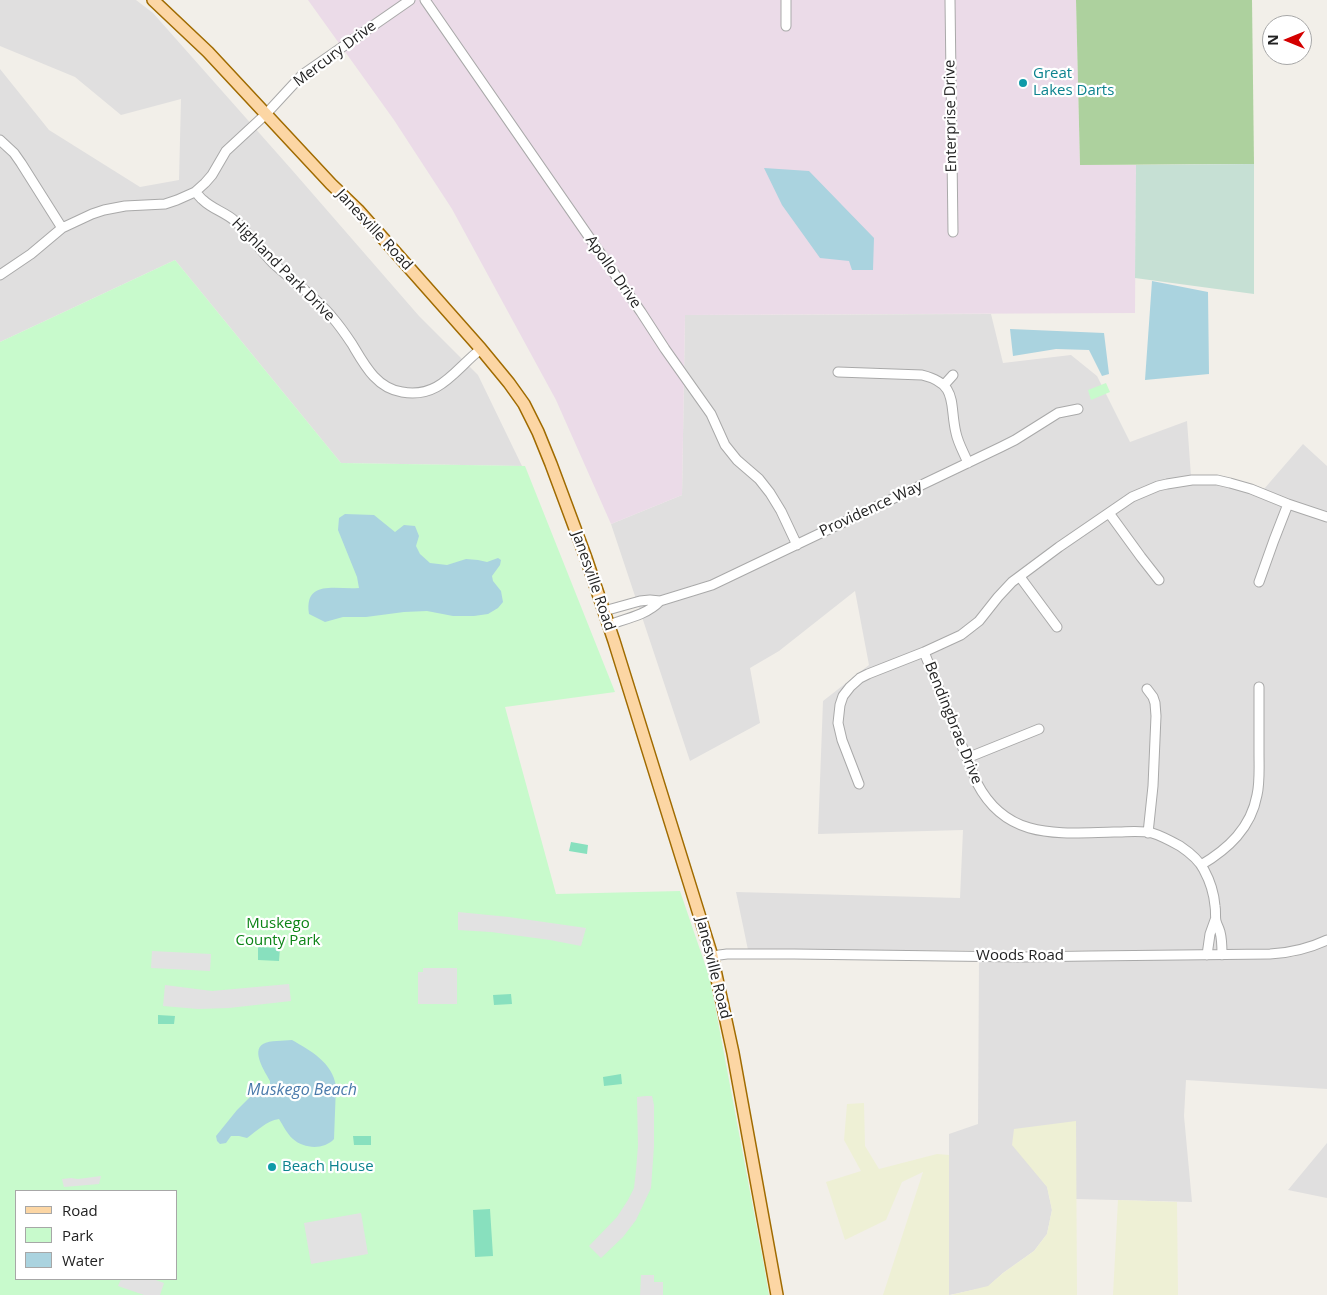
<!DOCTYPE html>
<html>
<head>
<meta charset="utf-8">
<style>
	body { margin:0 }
	#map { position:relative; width:1327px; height:1295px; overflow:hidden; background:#f2efe9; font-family:"Open Sans",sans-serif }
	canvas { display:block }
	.legend { position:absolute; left:15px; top:1190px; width:162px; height:90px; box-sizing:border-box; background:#fff; border:1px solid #a7a7a7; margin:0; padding:6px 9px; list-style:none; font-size:15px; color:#222 }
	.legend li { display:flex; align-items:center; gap:10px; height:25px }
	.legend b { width:25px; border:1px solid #a7a7a7 }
	.north { position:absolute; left:1262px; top:15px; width:50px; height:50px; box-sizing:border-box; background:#fff; border:1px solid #a7a7a7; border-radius:50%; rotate:270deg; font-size:14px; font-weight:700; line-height:20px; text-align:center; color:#222 }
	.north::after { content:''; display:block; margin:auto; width:18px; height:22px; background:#d40000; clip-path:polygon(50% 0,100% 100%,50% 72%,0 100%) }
</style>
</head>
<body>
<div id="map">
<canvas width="1327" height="1295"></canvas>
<ul class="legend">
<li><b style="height:6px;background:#fcd6a4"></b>Road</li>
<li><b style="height:14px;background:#c8facc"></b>Park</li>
<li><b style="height:14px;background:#aad3df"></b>Water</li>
</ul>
<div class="north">N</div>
</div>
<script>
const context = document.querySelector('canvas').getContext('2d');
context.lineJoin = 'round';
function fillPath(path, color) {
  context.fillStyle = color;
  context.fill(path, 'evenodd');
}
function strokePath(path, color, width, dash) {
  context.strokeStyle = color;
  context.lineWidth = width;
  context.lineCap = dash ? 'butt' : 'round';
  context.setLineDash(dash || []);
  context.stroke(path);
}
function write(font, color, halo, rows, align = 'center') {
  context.font = font + ' "Open Sans",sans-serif';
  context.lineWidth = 4.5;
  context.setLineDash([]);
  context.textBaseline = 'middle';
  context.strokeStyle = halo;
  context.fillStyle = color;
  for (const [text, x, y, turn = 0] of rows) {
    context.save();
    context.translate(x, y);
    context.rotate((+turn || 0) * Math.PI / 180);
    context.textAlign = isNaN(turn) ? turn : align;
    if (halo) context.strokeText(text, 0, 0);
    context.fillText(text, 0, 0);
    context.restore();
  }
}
fillPath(new Path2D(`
	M 0,0 L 136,0 L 153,13 L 292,170 L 419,316 L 478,375 L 522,466 L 341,463 L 175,260 L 0,342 L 0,69 L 49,130 L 140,187 L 179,180 L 181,99 L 121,115 L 75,77 L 0,46 Z
	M 991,314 L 1003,363 L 1071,355 L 1097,376 L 1130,442 L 1187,421 L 1191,476 L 1214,475 L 1264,489 L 1303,444 L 1327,466 L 1327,936 L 1323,938 L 1299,947 L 1280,949 L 1247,951 L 748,950 L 736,892 L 960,898 L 963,830 L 818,834 L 823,701 L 869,665 L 855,591 L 779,651 L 750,668 L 760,723 L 690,761 L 611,524 L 682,495 L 685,315 Z
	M 1327,944 L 1327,1089 L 1186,1080 L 1184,1116 L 1192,1202 L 1076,1199 L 1033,1169 L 1047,1186 L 1052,1210 L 1047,1234 L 1034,1251 L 1003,1273 L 988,1287 L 949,1295 L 949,1134 L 978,1124 L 979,960 L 1293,957 Z
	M 1327,1143 L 1327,1198 L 1288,1190 Z`), '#e0dfdf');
fillPath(new Path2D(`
	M 308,0 L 1076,0 L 1080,165 L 1136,165 L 1135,313 L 685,315 L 682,495 L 611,524 L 556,400 L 452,209 L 394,120 Z`), '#ebdbe8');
fillPath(new Path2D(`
	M 864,1103 L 865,1146 L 879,1169 L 937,1154 L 949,1155 L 949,1295 L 883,1295 L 923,1172 L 902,1182 L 886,1220 L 845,1240 L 826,1182 L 861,1171 L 844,1140 L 847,1104 Z
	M 1076,1121 L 1077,1295 L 951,1295 L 988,1286 L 1003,1273 L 1034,1251 L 1047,1234 L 1052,1210 L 1047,1187 L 1012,1145 L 1014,1129 Z
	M 1118,1200 L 1177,1202 L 1178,1295 L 1113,1295 Z`), '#eef0d5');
fillPath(new Path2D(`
	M 1076,0 L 1252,0 L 1254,164 L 1080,165 Z`), '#add19e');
fillPath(new Path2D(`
	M 1254,164 L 1254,294 L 1135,278 L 1136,165 Z`), '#c6e0d4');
fillPath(new Path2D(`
	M 175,260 L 341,463 L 525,466 L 615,692 L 505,707 L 556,894 L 680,891 L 710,979 L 764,1266 L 769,1295 L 0,1295 L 0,342 ZM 16,1191 L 176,1191 L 176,1279 L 16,1279 Z
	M 1106,383 L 1110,392 L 1091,400 L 1088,390 Z`), '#c8facc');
fillPath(new Path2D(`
	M 571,842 L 588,845 L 587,854 L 569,851 Z
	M 258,947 L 280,948 L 279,961 L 258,960 Z
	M 511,994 L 512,1004 L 494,1005 L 493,995 Z
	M 158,1015 L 175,1016 L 174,1024 L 158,1024 Z
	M 621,1074 L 622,1084 L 604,1086 L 603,1077 Z
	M 353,1136 L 371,1136 L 371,1145 L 354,1145 Z
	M 490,1209 L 493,1256 L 475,1257 L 473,1210 Z`), '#88e0be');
fillPath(new Path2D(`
	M 458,912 L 509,917 L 586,928 L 581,946 L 550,940 L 491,932 L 458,930 Z
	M 152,951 L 211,954 L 210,971 L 151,968 Z
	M 423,968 L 457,968 L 457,1004 L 418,1004 L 418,972 L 423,972 Z
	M 289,984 L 291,1001 L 229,1008 L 198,1009 L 163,1006 L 165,985 L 212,991 Z
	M 646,1096 L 652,1096 L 654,1105 L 654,1146 L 651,1188 L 636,1220 L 623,1237 L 601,1258 L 589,1246 L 617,1217 L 628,1200 L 634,1188 L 636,1170 L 638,1146 L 637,1097 Z
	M 101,1176 L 99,1184 L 64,1187 L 62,1179 L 71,1178 L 78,1179 Z
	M 361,1213 L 368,1254 L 311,1264 L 304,1223 Z
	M 641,1275 L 654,1275 L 654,1282 L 663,1282 L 663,1295 L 640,1295 Z
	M 121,1279 L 153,1279 L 164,1283 L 160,1295 L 144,1295 L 118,1286 Z`), '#e2e2e2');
fillPath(new Path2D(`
	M 764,168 L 809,171 L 874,238 L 873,270 L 852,270 L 849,261 L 820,258 L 782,205 Z
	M 1152,281 L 1208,292 L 1209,374 L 1145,380 Z
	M 1010,329 L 1104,333 L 1109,374 L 1102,376 L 1089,350 L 1056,349 L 1013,356 Z
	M 345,514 L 374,515 L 395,532 L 404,525 L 415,526 L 419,536 L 416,546 L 420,554 L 430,563 L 447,565 L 466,559 L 478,560 L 487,562 L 498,558 L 501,560 L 500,565 L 492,576 L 493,581 L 501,591 L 503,602 L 498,608 L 488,614 L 474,616 L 453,616 L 427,611 L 404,612 L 366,617 L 343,617 L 325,622 L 309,614 C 304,579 336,590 359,588 L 357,577 L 338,530 L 339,518 Z
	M 292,1040 C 311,1051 332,1062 336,1086 L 334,1139 C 324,1150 304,1149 293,1139 C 287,1134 283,1125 279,1119 C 266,1121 257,1131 247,1138 L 239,1136 L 231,1136 L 226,1143 L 220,1144 L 217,1141 L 216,1136 L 237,1110 L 250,1097 L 270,1084 L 270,1081 C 265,1072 251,1051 263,1044 C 270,1040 283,1041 292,1040 Z`), '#aad3df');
const minor = new Path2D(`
	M 425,0 L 641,312 L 665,349 L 711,414 L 725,445 L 737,460 L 759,479 L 770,493 L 781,511 L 797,545
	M 786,0 L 786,26
	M 950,0 L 953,232
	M 0,140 L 14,153 L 21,163 L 62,228
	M 195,192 C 198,194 200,198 203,200 C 212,209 225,212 235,221 C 249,233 259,249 273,263 C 292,281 315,296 332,317 C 339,325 346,335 352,344 C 364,364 376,388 402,392 C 440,399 455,369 481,349
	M 0,275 L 31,254 L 62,228 L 92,214 L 104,210 L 125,206 L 165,204 L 177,200 L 195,192 L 205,183 L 212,175 L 226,151 L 266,114 L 302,75 L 410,0
	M 838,372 L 922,375 C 959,384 949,404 956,433 C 958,443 964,453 968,463
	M 944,385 L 953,375
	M 1109,513 L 1141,557 L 1159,580
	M 1020,577 L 1057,627
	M 1259,582 L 1274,540 L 1288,504
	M 604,611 L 640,601 L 650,600 L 660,601 L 712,585 L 1001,447 L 1015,440 L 1058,413 L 1078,409
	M 608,625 C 625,619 647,615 660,601
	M 924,652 L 977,783 C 1007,841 1059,833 1114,832 C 1127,832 1141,830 1152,833 C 1162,836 1171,841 1180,846 C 1189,852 1199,860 1204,870 C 1210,881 1214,894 1215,906 C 1216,911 1215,917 1216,921 C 1217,925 1219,928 1220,932 C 1222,939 1222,947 1222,955
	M 1147,689 L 1153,697 L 1155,703 L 1156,716 L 1153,786 L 1148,833
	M 967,758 L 1039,729
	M 859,784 L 842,740 L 838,723 L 840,705 L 843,696 L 850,687 L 860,678 L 868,674 L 924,652 L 961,635 L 979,621 L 998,597 L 1012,582 L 1059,547 L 1132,497 L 1158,486 L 1167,484 L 1192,480 L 1217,480 L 1230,483 L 1251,489 L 1288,504 L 1327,517
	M 1201,865 C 1228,849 1251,828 1257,795 C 1260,782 1259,767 1259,753 C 1259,731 1259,709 1259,687
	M 1207,955 L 1210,934 L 1215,920
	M 712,956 L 727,954 L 794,954 L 1021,957 L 1089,956 L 1270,954 C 1290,953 1308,949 1327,940`);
const major = new Path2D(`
	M 153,0 L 208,52 L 331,184 L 358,210 L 481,349 L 509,383 L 524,404 L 538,432 L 551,464 L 586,558 L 614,641 L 712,956 L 733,1053 L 777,1295`);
strokePath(minor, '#a9a9a9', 11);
strokePath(major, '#a06b00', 14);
strokePath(minor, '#fff', 9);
strokePath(major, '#fcd6a4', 11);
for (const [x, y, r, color] of [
	[1023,83,5,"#0f9aa8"],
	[272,1167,5,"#0f9aa8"]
]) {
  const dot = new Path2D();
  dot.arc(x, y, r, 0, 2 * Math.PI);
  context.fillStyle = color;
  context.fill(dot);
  strokePath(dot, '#fff', 2);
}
write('15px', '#222', '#fff', [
	["Mercury Drive",335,54,-37],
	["Enterprise Drive",951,116,-91],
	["Janesville Road",374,230,47],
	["Highland Park Drive",283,270,45],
	["Apollo Drive",613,272,55],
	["Providence Way",871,509,-25],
	["Janesville Road",593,581,71],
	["Bendingbrae Drive",953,723,68],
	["Woods Road",1020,956],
	["Janesville Road",713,968,76]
]);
write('15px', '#0d838f', '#fff', [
	["Great",1033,74],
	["Lakes Darts",1033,91],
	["Beach House",282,1167]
], 'left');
write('15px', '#0c8416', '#fff', [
	["Muskego",278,924],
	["County Park",278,941]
]);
write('italic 16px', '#4a7aab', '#fff', [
	["Muskego Beach",302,1090]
]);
</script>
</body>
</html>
